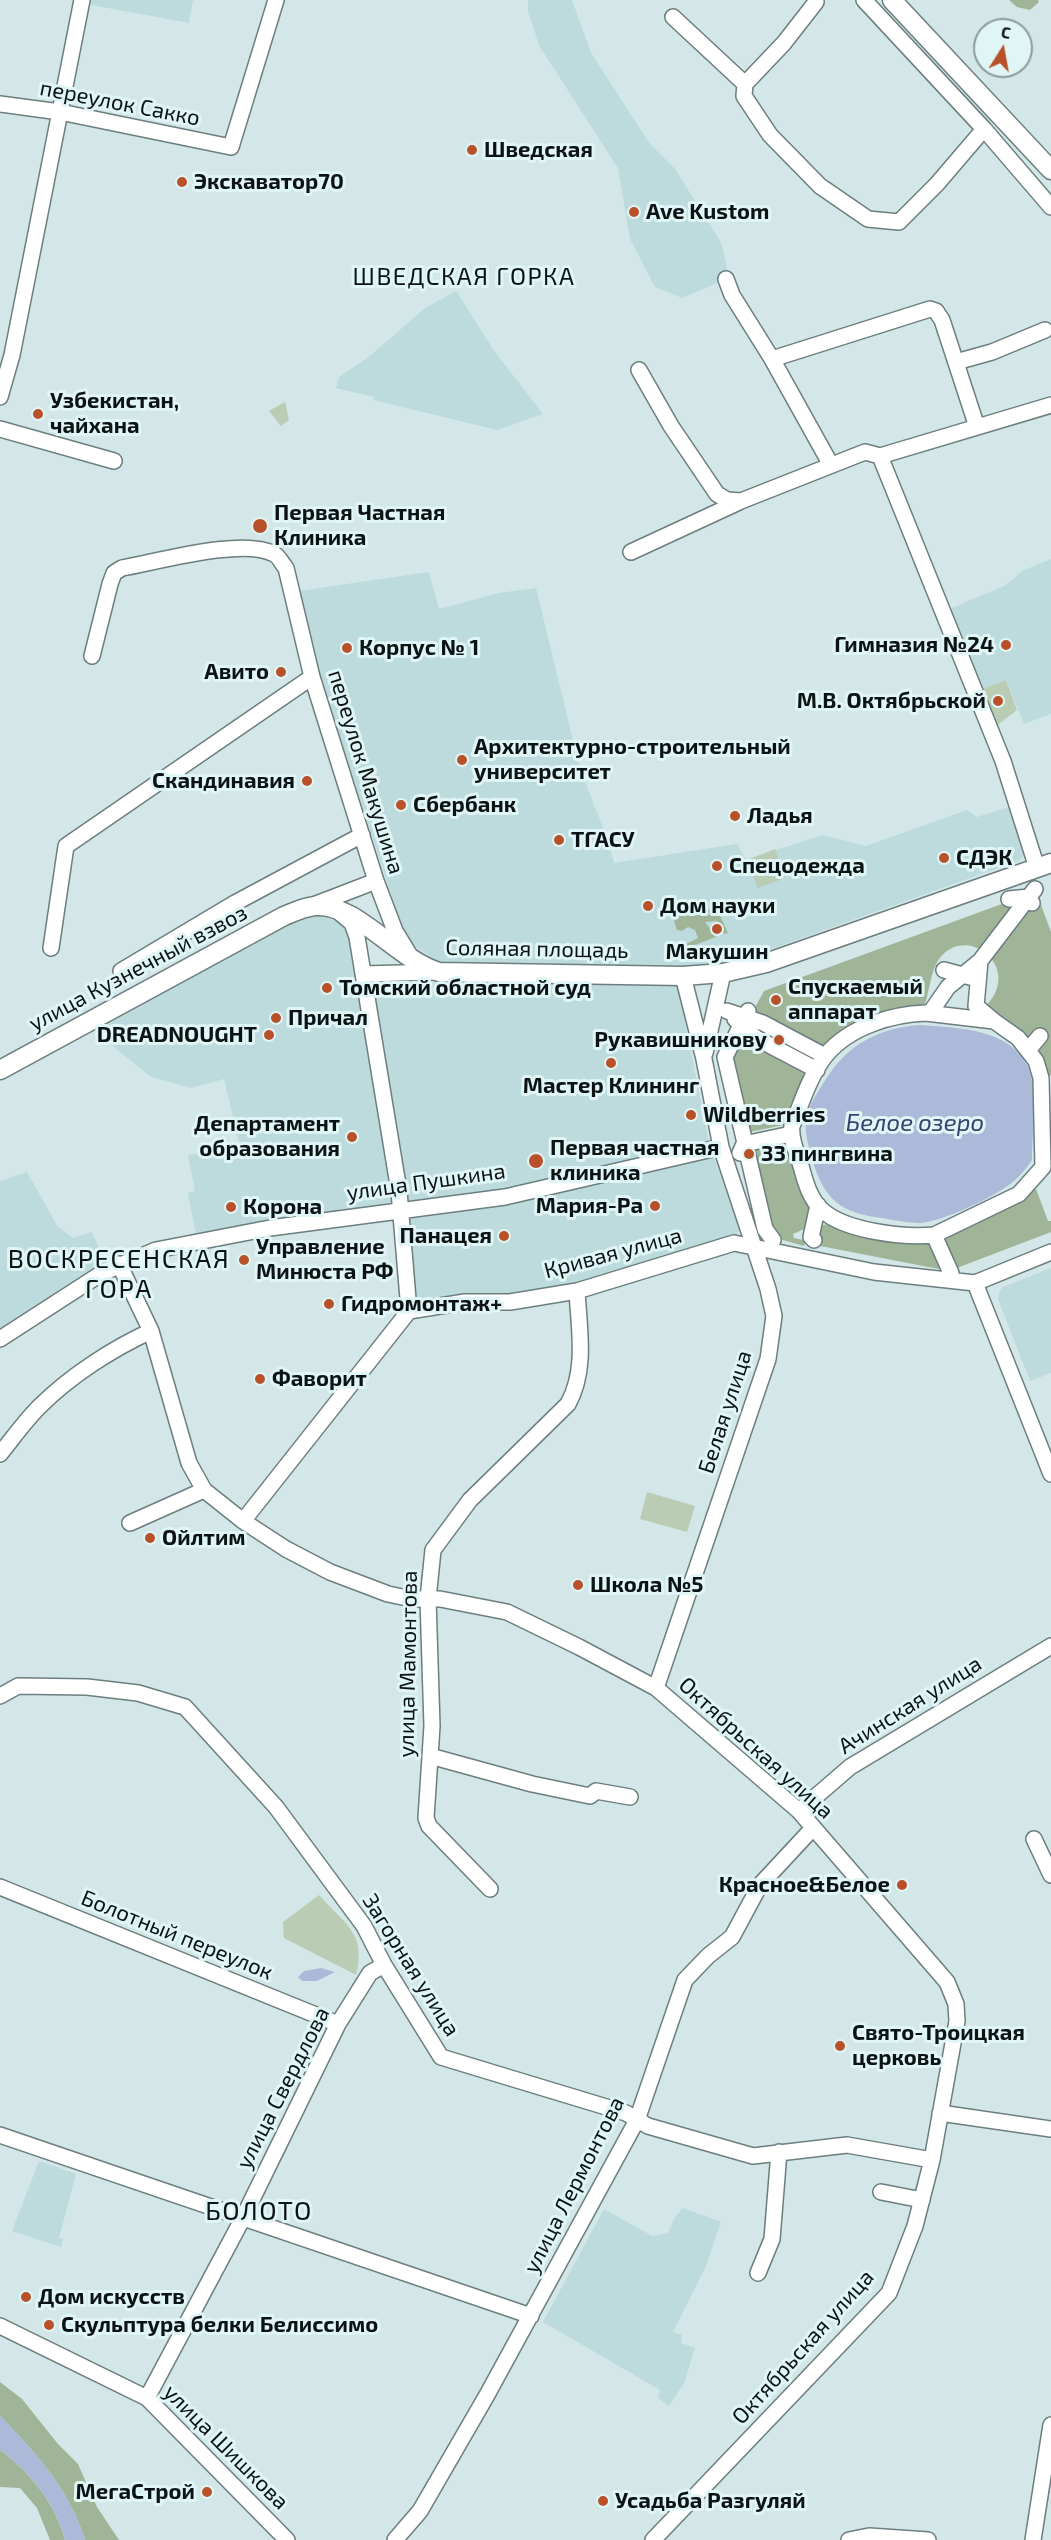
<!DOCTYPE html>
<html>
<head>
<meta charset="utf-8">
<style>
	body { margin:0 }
	#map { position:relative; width:1051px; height:2540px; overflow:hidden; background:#d3e7e8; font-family:"Exo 2",sans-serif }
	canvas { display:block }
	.north { position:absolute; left:973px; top:18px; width:60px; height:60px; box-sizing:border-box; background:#e0f5f6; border:2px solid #8b9b9c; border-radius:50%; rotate:11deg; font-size:16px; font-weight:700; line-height:24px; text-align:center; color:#0c1314 }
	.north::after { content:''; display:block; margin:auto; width:21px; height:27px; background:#b85129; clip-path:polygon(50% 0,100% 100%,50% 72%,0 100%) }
</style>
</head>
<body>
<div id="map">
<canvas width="1051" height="2540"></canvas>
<div class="north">С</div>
</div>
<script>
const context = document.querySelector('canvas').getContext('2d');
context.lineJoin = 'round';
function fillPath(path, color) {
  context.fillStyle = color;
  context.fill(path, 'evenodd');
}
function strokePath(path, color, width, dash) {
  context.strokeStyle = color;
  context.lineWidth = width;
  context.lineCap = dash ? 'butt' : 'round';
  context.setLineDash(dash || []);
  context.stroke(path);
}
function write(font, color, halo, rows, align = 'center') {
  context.font = font + ' "Exo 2",sans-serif';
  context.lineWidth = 6;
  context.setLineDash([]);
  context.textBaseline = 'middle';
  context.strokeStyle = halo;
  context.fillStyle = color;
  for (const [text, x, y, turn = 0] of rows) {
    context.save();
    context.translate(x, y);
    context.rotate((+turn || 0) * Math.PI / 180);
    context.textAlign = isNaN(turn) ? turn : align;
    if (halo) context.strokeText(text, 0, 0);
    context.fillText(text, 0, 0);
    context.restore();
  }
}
fillPath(new Path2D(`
	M 87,0 L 193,0 L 189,23 L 86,4 Z
	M 528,0 L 572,0 L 591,53 L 650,144 L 675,169 L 722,244 L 729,278 L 682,298 L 655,287 L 630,239 L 618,168 L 540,47 L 528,12 Z
	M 456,291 L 495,352 L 543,414 L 497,430 L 374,400 L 374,397 L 336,388 L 339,377 L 370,356 L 425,308 Z
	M 1051,559 L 1051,714 L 1024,724 L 1006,680 L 980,690 L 947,610 L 1006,585 L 1022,571 Z
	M 429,572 L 439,609 L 499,593 L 536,588 L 580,769 L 607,838 L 614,863 L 737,844 L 746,860 L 822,835 L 866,846 L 967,810 L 977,817 L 1015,805 L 1025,855 L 1018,861 L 732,963 L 686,966 L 459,965 L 439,962 L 413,945 L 401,926 L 320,674 L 301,609 L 299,591 Z
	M 316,915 L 340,922 L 351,938 L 394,1202 L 196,1235 L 188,1193 L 195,1191 L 188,1155 L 240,1147 L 224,1079 L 191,1088 L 151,1077 L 93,1030 L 289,924 Z
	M 592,981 L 678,986 L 709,1143 L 503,1190 L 406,1201 L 371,983 Z
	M 714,1157 L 740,1230 L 734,1237 L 576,1286 L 511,1298 L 414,1303 L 404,1216 L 508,1203 Z
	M 27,1172 L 58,1227 L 73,1238 L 92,1232 L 104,1260 L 0,1329 L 0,1181 Z
	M 1051,1268 L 1051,1373 L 1030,1381 L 998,1299 L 999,1293 L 1003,1287 Z
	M 39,2161 L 76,2174 L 59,2238 L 63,2239 L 61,2247 L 12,2231 Z
	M 683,2208 L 721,2222 L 706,2266 L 673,2332 L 682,2335 L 681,2343 L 695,2348 L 684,2383 L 669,2406 L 658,2398 L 660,2390 L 543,2322 L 604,2209 L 652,2236 L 668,2233 L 675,2217 Z`), '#bddadc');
fillPath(new Path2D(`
	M 285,402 L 289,420 L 281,426 L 269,411 Z
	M 1006,680 L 1017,710 L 995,727 L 980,690 Z
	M 775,849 L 785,878 L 758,888 L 747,860 Z
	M 647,1492 L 695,1506 L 687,1532 L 640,1519 Z
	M 319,1895 C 345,1924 367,1934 356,1975 L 284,1938 L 283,1922 Z`), '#bbccb4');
fillPath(new Path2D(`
	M 1009,0 L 1038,0 L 1039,2 L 1030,10 L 1017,7 Z
	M 1010,901 L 1016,915 L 1041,905 L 1051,932 L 1051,1075 L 1048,1076 L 1038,1047 L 986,1006 C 1024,967 966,922 939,959 C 931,970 929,993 924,1008 L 822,1050 L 752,1013 L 764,991 Z
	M 706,909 L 717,909 L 728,933 L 724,934 L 717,921 L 705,922 L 716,937 L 687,948 L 686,944 L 698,938 L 695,930 L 688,927 L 682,931 L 677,930 L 674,921 L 679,916 L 690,915 Z
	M 743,1034 L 810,1070 L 784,1125 L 744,1133 L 729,1061 Z
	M 786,1138 L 804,1197 L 811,1208 L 809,1227 L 793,1234 L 794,1238 L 813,1242 L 817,1226 L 834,1223 L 920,1240 L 1036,1189 L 1048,1221 L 1051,1221 L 1051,1232 L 949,1271 L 805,1243 L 804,1246 L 776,1238 L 769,1226 L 748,1146 Z
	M 0,2382 L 22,2399 L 58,2444 L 78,2464 L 97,2507 L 119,2540 L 85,2540 C 69,2489 37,2454 0,2416 Z
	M 0,2450 C 30,2472 56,2504 65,2540 L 50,2540 L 37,2508 L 20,2488 L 0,2487 Z`), '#a0b497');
fillPath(new Path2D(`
	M 920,1025 C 957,1028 1010,1028 1028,1067 C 1038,1089 1032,1136 1032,1160 C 1027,1167 1021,1175 1014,1181 C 999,1195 940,1223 919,1223 C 907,1223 894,1220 882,1218 C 841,1213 824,1200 812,1159 C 801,1120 804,1113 826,1079 C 848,1044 879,1028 920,1025 Z
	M 321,1968 L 335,1972 L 317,1981 L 302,1981 L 298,1977 L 304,1971 Z
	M 0,2416 C 37,2454 69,2489 85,2540 L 65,2540 C 56,2503 30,2472 0,2450 Z`), '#abbad8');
const minor = new Path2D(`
	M 864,0 L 984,129 L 1051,207
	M 673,17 L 745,84 L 744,96 L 770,135 L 820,186 L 868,219 L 899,222 L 937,184 L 984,129
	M 745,84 L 784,43 L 816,2
	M 0,104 L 60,112 L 231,147 L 276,0
	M 726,279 L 732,295 L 772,359 L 831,465
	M 772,359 L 930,309 L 936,311 L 942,320 L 977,427
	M 956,362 L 992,352 L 1045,330
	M 639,370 L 671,426 L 717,494 L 727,500 L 741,501 L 865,452 L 880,456 L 1051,405
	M 0,397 L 12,355 L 82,0
	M 0,429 L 114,461
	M 880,456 L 1003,761 L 1037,868
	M 631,552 L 739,502
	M 92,656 L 110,584 L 114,573 L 122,568 C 157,562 244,537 274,554 C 279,556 282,564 286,568 L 312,677 L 376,881 L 395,931 L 409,954
	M 1009,899 L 1029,897 L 1032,903
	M 311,906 L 376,881
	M 340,913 L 352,923 L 357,937 L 399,1191 L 409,1311
	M 51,948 L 66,846 L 312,677
	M 980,961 L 976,1006 L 994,1021
	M 944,970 L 970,977
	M 121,971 L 235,903 L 362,835
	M 363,974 L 438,972
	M 727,1011 L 763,1023 L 825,1056
	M 748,1011 L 725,1057 L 765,1229 L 773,1240
	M 926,1013 L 994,1021 L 1018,1038 L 1036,1061 L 1041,1078 L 1043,1167 L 1019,1194 L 934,1235 C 904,1238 846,1231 823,1211 C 810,1200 805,1181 801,1166 C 797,1153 790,1139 792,1126 C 802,1102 810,1075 826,1055 C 849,1027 892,1014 926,1013 Z
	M 930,1013 L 948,987 L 980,961 L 1035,889
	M 735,1019 L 756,1038 L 817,1070
	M 1028,1050 L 1040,1036
	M 705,1053 L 723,973
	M 740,1153 L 744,1144 L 791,1134
	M 934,1235 L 951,1273
	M 814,1240 L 811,1237 L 818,1205
	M 119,1264 L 151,1331 L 189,1463 L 204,1490 L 243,1521 L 286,1549 L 330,1572 L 388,1594 L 412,1599 L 440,1599 L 507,1612 L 579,1647 L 656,1688 L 799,1811 L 947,1982 L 956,2004 L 957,2021 L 932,2160 L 915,2226 L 889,2293 L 653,2540
	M 975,1283 L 1051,1474
	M 0,1339 L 102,1273 L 156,1250 L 270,1228 L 505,1197 L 721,1147
	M 0,1454 C 13,1438 25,1421 39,1407 C 70,1376 112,1349 151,1331
	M 243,1521 L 409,1311 L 465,1302 L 510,1302 L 577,1291 L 734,1243 L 874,1272 L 975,1283 L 1051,1252
	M 130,1523 L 204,1490
	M 656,1688 L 768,1359 L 774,1316 L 768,1289 L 721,1147 L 704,1059 L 683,976
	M 0,1696 L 18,1686 L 87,1687 L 138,1693 L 185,1707 L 276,1807 L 364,1926 L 384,1965 L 441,2057 L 626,2113 L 648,2126 L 753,2156 L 847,2145 L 932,2160
	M 430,1756 L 532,1784 L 590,1796 L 596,1791 L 630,1797
	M 799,1811 L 850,1767 L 1051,1646
	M 1034,1839 L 1051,1875
	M 0,1887 L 338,2024
	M 490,1889 L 429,1826 L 426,1818 L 432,1726 L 428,1599 L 433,1550 L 470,1500 L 568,1404 C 587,1370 579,1329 577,1291
	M 940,2113 L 1051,2129
	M 0,2135 L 531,2316
	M 881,2192 L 922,2200
	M 758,2273 L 772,2239 L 779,2152
	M 0,2326 L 147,2398 L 287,2540
	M 147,2398 L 243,2218 L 338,2024 L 370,1973 L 384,1965
	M 395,2540 L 420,2511 L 487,2395 L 637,2120 L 685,1980 L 708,1956 L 732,1937 L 760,1885 L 813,1828
	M 849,2540 L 869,2536 L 928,2540
	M 1033,2540 L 1051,2425`);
const major = new Path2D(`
	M 892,0 L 1051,170
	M 0,1070 L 284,916 C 294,912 304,907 315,906 C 357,903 396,959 439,972 L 683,976 L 723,973 L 766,963 L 1051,863`);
strokePath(minor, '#6c7e7f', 18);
strokePath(major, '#6c7e7f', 21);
strokePath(minor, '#fff', 15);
strokePath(major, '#fff', 18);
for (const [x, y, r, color] of [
	[472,150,6,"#b85129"],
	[182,182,6,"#b85129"],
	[634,212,6,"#b85129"],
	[38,414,6,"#b85129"],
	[260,526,8,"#b85129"],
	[1006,645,6,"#b85129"],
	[347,648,6,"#b85129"],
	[281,672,6,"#b85129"],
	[998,701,6,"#b85129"],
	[462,760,6,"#b85129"],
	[307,781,6,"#b85129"],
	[401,805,6,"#b85129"],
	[735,816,6,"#b85129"],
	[559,840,6,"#b85129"],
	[944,858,6,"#b85129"],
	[717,866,6,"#b85129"],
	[648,906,6,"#b85129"],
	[717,929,6,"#b85129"],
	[327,988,6,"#b85129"],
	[776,1000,6,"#b85129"],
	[276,1018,6,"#b85129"],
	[269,1035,6,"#b85129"],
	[779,1040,6,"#b85129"],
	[611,1063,6,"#b85129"],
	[691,1115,6,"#b85129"],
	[352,1137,6,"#b85129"],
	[749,1154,6,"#b85129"],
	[536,1161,8,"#b85129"],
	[655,1206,6,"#b85129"],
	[231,1207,6,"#b85129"],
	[504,1236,6,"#b85129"],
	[244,1260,6,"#b85129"],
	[329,1304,6,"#b85129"],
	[260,1379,6,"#b85129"],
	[150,1538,6,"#b85129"],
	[578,1585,6,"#b85129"],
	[902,1885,6,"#b85129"],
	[840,2046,6,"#b85129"],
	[26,2297,6,"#b85129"],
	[49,2325,6,"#b85129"],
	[207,2492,6,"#b85129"],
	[603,2501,6,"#b85129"]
]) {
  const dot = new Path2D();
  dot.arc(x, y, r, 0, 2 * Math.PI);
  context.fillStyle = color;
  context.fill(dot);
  strokePath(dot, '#e0f5f6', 2);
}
write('22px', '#0c1314', '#e0f5f6', [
	["переулок Сакко",120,103,11],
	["переулок Макушина",366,772,73],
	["Соляная площадь",537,949,1],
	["улица Кузнечный взвоз",138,968,-28],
	["улица Пушкина",426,1182,-8],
	["Кривая улица",613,1253,-15],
	["Белая улица",725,1412,-72],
	["улица Мамонтова",408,1664,-89],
	["Ачинская улица",910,1705,-32],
	["Октябрьская улица",756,1748,42],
	["Болотный переулок",177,1935,22],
	["Загорная улица",411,1965,58],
	["улица Свердлова",283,2088,-63],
	["улица Лермонтова",574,2185,-63],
	["Октябрьская улица",803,2347,-48],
	["улица Шишкова",226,2447,45]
]);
write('bold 22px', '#0c1314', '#e0f5f6', [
	["Шведская",484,150],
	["Экскаватор70",194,182],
	["Ave Kustom",646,212],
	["Узбекистан,",50,401],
	["чайхана",50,426],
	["Первая Частная",274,513],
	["Клиника",274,538],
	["Гимназия №24",994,645,"right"],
	["Корпус № 1",359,648],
	["Авито",269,672,"right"],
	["М.В. Октябрьской",986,701,"right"],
	["Архитектурно-строительный",474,747],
	["университет",474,772],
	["Скандинавия",295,781,"right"],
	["Сбербанк",413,805],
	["Ладья",747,816],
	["ТГАСУ",571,840],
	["СДЭК",956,858],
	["Спецодежда",729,866],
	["Дом науки",660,906],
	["Макушин",717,952,"center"],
	["Спускаемый",788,987],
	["аппарат",788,1012],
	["Томский областной суд",339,988],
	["Причал",288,1018],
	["DREADNOUGHT",257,1035,"right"],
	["Рукавишникову",767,1040,"right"],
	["Мастер Клининг",611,1086,"center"],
	["Wildberries",703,1115],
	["Департамент",340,1124,"right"],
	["образования",340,1149,"right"],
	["Первая частная",550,1148],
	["клиника",550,1173],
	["33 пингвина",761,1154],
	["Мария-Ра",643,1206,"right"],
	["Корона",243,1207],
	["Панацея",492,1236,"right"],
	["Управление",256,1247],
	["Минюста РФ",256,1272],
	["Гидромонтаж+",341,1304],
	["Фаворит",272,1379],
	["Ойлтим",162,1538],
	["Школа №5",590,1585],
	["Красное&Белое",890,1885,"right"],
	["Свято-Троицкая",852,2033],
	["церковь",852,2058],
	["Дом искусств",38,2297],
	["Скульптура белки Белиссимо",61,2325],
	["МегаСтрой",195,2492,"right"],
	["Усадьба Разгуляй",615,2501]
], 'left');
context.letterSpacing = '1.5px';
write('24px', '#0c1314', '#e0f5f6', [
	["ШВЕДСКАЯ ГОРКА",464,277]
]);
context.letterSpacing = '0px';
write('italic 24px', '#324570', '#e0f5f6', [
	["Белое озеро",915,1123]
]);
context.letterSpacing = '1.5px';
write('26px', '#0c1314', '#e0f5f6', [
	["ВОСКРЕСЕНСКАЯ",119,1259],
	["ГОРА",119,1289],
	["БОЛОТО",259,2211]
]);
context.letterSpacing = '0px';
</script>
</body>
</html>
